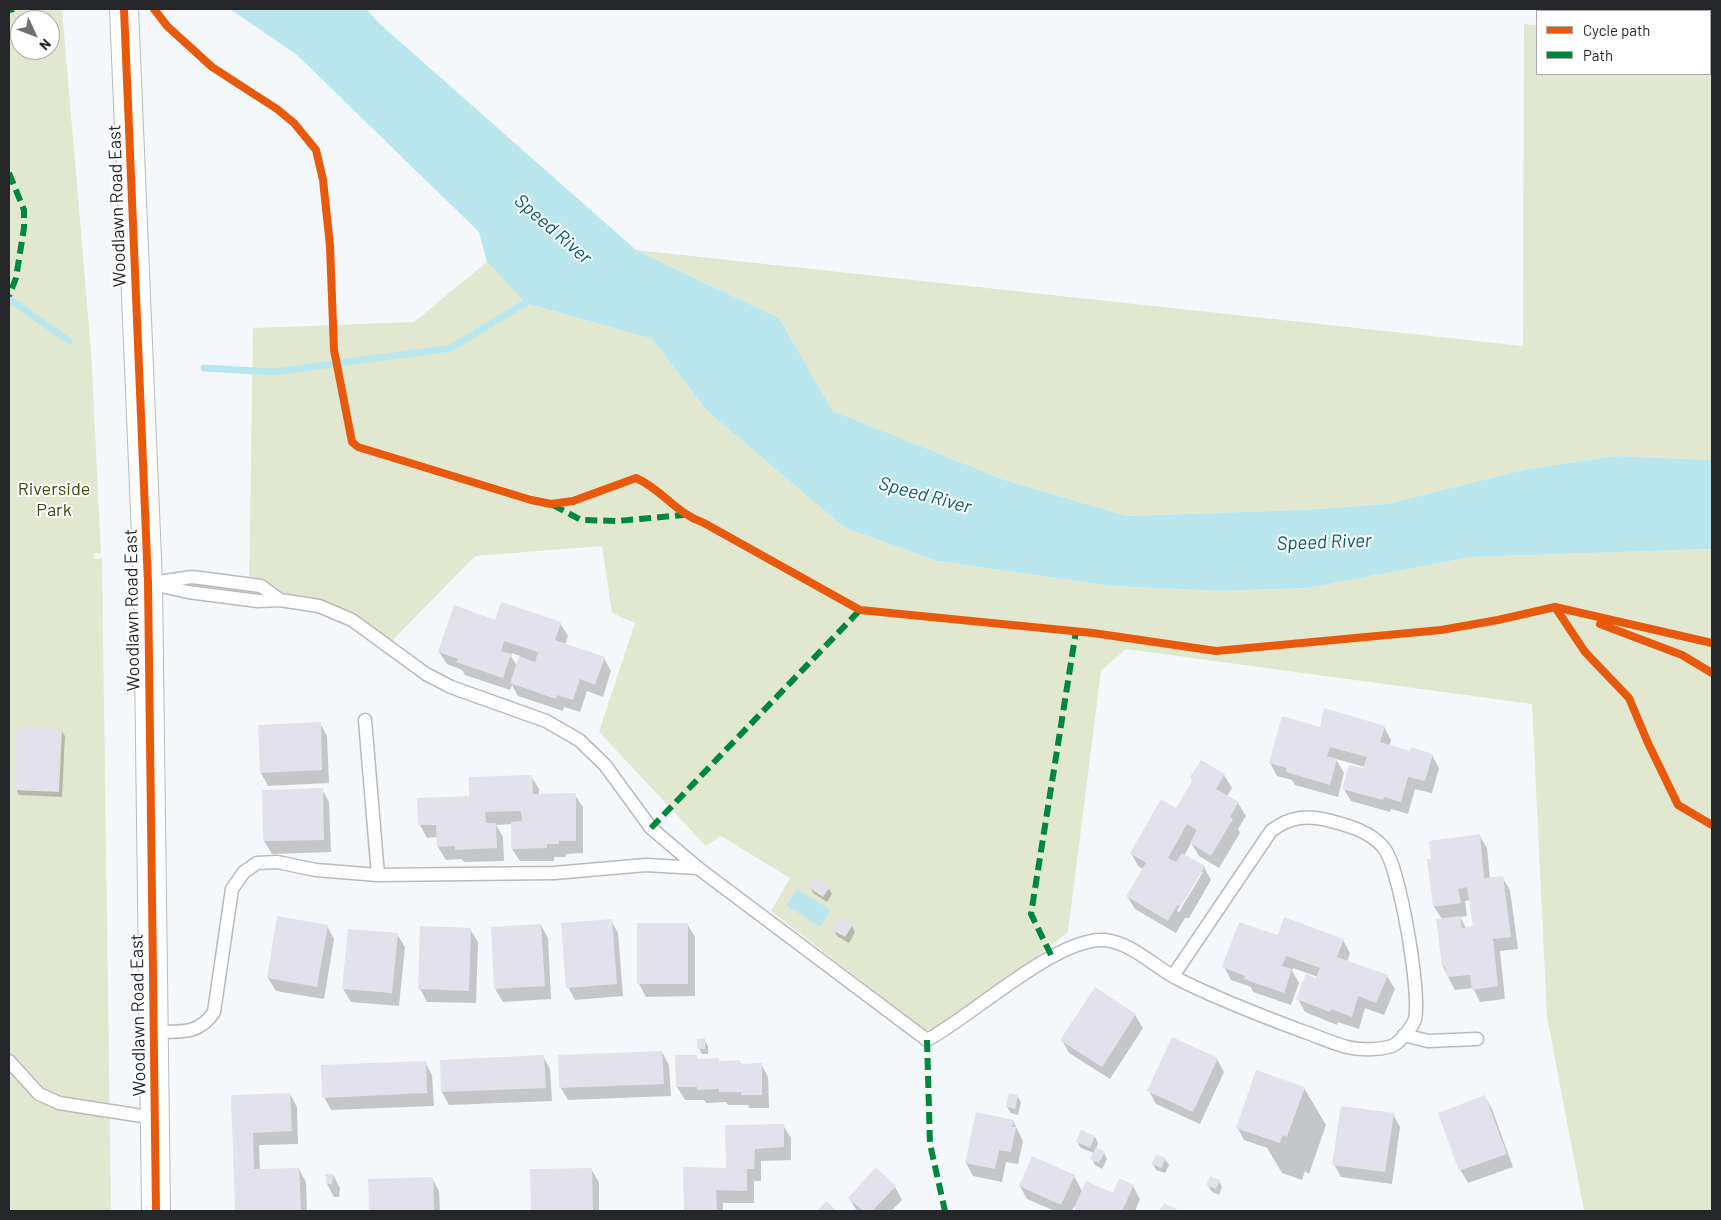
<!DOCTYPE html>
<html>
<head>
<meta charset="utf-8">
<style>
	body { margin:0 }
	#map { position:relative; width:1721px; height:1220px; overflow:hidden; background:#f5f8fb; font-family:Barlow,sans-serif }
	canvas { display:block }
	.frame { position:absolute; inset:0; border:10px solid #24262a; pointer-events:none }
	.legend { position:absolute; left:1536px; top:10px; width:175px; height:65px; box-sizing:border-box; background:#fff; border:1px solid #a7a8aa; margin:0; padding:6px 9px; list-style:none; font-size:15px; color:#24262a }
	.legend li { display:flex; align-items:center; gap:10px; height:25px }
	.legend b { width:25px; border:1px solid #a7a8aa }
	.north { position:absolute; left:10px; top:10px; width:50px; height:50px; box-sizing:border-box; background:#fff; border:1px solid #a7a8aa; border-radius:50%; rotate:133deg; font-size:14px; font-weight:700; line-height:20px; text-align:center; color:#24262a }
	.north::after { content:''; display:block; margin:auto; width:18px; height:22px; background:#6d7073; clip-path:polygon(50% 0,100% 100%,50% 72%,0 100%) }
</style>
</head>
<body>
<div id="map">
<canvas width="1721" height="1220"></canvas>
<div class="frame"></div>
<ul class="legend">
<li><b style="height:6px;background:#e8590c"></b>Cycle path</li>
<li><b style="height:6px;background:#00873e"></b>Path</li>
</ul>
<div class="north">N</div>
</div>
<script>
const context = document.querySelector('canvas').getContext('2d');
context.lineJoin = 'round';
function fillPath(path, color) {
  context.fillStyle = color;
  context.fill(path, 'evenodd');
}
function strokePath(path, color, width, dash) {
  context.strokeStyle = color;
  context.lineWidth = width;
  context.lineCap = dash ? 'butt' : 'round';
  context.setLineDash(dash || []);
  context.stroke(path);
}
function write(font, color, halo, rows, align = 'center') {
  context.font = font + ' Barlow,sans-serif';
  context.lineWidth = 4;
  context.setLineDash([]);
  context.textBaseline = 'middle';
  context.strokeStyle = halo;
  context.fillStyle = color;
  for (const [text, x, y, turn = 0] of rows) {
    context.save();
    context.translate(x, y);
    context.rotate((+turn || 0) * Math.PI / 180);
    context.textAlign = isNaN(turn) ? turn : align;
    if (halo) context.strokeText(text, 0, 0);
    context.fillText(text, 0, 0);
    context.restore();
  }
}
fillPath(new Path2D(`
	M 9,9 L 62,9 L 91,350 L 101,554 L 94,553 L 94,559 L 102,558 L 111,1211 L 9,1211 ZM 20,20 L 50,20 L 50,50 L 20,50 Z
	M 1524,24 L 1537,25 L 1537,74 L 1710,74 L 1710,45 L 1712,45 L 1712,460 L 1616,456 L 1527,469 L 1386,504 L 1300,510 L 1127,516 L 1005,480 L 833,411 L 779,318 L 636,250 L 1523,346 Z
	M 487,262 L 525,303 L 652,339 L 708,412 L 845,528 L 937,561 L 1111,586 L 1220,591 L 1308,588 L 1472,557 L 1712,549 L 1712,1211 L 1584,1211 L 1547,1017 L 1532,704 L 1126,649 L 1101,671 L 1068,932 L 959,1017 L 926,1031 L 771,911 L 790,878 L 721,836 L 706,846 L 599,732 L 635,623 L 612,613 L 602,546 L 475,556 L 389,644 L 355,616 L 249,593 L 253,328 L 414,322 Z`), '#e2e8d0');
fillPath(new Path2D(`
	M 230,9 L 366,9 L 381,25 L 636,250 L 779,318 L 833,411 L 1005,480 L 1127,516 L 1300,510 L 1386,504 L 1527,469 L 1616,456 L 1712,460 L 1712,549 L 1472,557 L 1308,588 L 1220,591 L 1111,586 L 937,561 L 845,528 L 708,412 L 652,339 L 525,303 L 487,262 L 479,232 L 297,55 Z
	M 797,889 L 831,910 L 820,927 L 786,905 Z`), '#bae7ee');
fillPath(new Path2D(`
	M 496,621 L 560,623 L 568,636 L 565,645 L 604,658 L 611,671 L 603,697 L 587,691 L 580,712 L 564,707 L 563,711 L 518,696 L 512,685 L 510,690 L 465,675 L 462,670 L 447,664 L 439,652 ZM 512,653 L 520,656 L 517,666 L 511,656 Z
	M 320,723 L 327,736 L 329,783 L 268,786 L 261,773 Z
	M 1384,727 L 1391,740 L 1389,746 L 1411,753 L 1432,755 L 1439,768 L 1432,793 L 1415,789 L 1408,814 L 1391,809 L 1390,812 L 1351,801 L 1343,788 L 1365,767 L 1336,759 L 1344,773 L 1338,797 L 1295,785 L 1292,780 L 1277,776 L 1270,763 L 1320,728 Z
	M 61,730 L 65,736 L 62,797 L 19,795 L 16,789 Z
	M 1224,775 L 1232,788 L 1227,796 L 1238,803 L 1246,816 L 1238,829 L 1240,833 L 1219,868 L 1199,856 L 1191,843 L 1184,856 L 1204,867 L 1211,880 L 1189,918 L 1185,918 L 1176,933 L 1135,909 L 1127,896 L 1143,869 L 1138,866 L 1131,853 L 1177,810 ZM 1200,872 L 1203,872 L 1179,912 L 1177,911 Z
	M 531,776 L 539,789 L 539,795 L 575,795 L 583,807 L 583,853 L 566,854 L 566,857 L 554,857 L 554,861 L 520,861 L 512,849 L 512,824 L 496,825 L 503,837 L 504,861 L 464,862 L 462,859 L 446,860 L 438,847 L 438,837 L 427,838 L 420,825 L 419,799 L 471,797 Z
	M 322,789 L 329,802 L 331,852 L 272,854 L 264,841 L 263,791 Z
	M 1479,835 L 1487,848 L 1490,879 L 1502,877 L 1510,890 L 1518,949 L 1500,951 L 1505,999 L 1480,1002 L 1473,988 L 1455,990 L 1448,977 L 1443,966 L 1442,919 L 1434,907 ZM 1471,900 L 1474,927 L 1466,928 L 1460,917 L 1467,916 L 1465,901 Z
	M 810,887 L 829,888 L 832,894 L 827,902 L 813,893 Z
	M 611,920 L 618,933 L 623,996 L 575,1000 L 568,987 Z
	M 687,924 L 695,937 L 695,996 L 646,997 L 639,984 Z
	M 541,925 L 548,938 L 551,999 L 503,1002 L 495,989 Z
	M 327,926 L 334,939 L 324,999 L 276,991 L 268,978 Z
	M 852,926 L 855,932 L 849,943 L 837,936 L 834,930 Z
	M 470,929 L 478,942 L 476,1003 L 427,1002 L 420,989 Z
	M 397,934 L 405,947 L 399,1006 L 351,1002 L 343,989 Z
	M 1279,936 L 1343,940 L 1350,953 L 1347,962 L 1387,976 L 1395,989 L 1384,1015 L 1365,1008 L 1359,1029 L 1338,1022 L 1337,1025 L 1305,1012 L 1298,999 L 1318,977 L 1293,968 L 1292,971 L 1299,983 L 1291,1005 L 1253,992 L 1251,987 L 1231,980 L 1224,967 Z
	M 1135,1015 L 1143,1028 L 1110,1079 L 1069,1053 L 1062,1040 Z
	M 704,1040 L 708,1046 L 708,1054 L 702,1054 L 699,1048 Z
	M 662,1052 L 669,1065 L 671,1096 L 568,1100 L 561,1088 Z
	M 543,1056 L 550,1069 L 552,1101 L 449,1105 L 442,1092 Z
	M 696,1056 L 699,1061 L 739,1061 L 742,1065 L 761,1064 L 768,1077 L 769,1108 L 749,1108 L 748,1105 L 728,1105 L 726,1102 L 706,1103 L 704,1100 L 685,1100 L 677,1087 Z
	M 1217,1059 L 1224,1072 L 1200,1124 L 1156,1104 L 1149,1091 Z
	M 425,1062 L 432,1075 L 434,1106 L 331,1110 L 324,1097 Z
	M 1304,1088 L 1326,1125 L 1309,1174 L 1305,1171 L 1302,1180 L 1282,1173 L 1267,1148 L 1244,1140 L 1237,1127 Z
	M 290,1094 L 297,1107 L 298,1144 L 259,1145 L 260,1171 L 299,1169 L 306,1182 L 307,1211 L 236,1211 L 232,1096 Z
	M 1017,1096 L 1021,1102 L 1018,1115 L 1011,1113 L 1007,1107 Z
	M 1485,1097 L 1492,1109 L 1513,1167 L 1468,1183 L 1461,1171 L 1440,1114 Z
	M 1393,1114 L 1400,1127 L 1392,1184 L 1341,1177 L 1334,1164 Z
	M 1013,1121 L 1023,1141 L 1018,1164 L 1006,1162 L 1002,1182 L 973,1176 L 966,1163 Z
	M 783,1125 L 791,1138 L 791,1160 L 761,1161 L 761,1181 L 754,1181 L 754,1203 L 723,1203 L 723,1211 L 685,1211 L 684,1168 L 727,1169 Z
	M 1095,1137 L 1098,1143 L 1096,1149 L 1104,1153 L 1107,1159 L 1102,1169 L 1095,1165 L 1092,1159 L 1094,1153 L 1081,1148 L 1077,1142 Z
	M 1165,1159 L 1169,1165 L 1165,1173 L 1156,1170 L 1153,1164 Z
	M 591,1169 L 599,1182 L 599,1211 L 532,1211 Z
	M 333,1175 L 340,1188 L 339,1197 L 334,1197 L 327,1184 Z
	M 1074,1176 L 1082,1191 L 1113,1195 L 1133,1186 L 1140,1199 L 1135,1211 L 1077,1211 L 1074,1206 L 1072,1211 L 1055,1211 L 1027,1199 L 1020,1186 Z
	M 432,1178 L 439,1191 L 440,1211 L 370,1211 L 369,1180 Z
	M 1219,1181 L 1222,1187 L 1219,1195 L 1211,1191 L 1208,1185 Z
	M 895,1187 L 902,1200 L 891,1211 L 857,1211 L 849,1198 Z`), '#0003');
strokePath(new Path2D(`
	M 9,299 L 69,341
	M 204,368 L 274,372 L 451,348 L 525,303`), '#bae7ee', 7);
fillPath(new Path2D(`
	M 501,602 L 561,622 L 555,640 L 605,657 L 595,685 L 580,679 L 573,700 L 557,695 L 556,699 L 510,683 L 519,656 L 535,662 L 538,652 L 504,641 L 501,651 L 511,654 L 503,678 L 456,662 L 459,659 L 438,652 L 454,605 L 495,620 Z
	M 1324,708 L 1385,726 L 1380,742 L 1410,751 L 1411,747 L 1433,754 L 1425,781 L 1408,777 L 1401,802 L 1384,797 L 1383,800 L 1342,789 L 1349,765 L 1363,768 L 1367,757 L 1330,747 L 1327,756 L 1337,759 L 1330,785 L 1286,772 L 1286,768 L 1269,763 L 1282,716 L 1320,727 Z
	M 321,722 L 322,770 L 260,773 L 258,725 Z
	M 17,727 L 62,729 L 59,792 L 14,790 Z
	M 1201,760 L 1225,774 L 1216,789 L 1239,802 L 1230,817 L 1233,819 L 1211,856 L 1190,843 L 1197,830 L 1187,824 L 1168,858 L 1176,862 L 1182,853 L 1205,866 L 1181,906 L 1177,905 L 1168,921 L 1126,896 L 1146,863 L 1130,853 L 1161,799 L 1176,808 L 1192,781 L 1190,777 Z
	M 532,775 L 533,794 L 576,793 L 576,841 L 559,841 L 559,844 L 547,844 L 547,848 L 511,849 L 511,822 L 522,821 L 521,811 L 485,812 L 486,823 L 496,823 L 497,848 L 455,850 L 455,846 L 437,847 L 436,825 L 418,825 L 417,798 L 469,796 L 469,777 Z
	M 323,788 L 324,840 L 263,841 L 262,790 Z
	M 1480,834 L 1484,878 L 1503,876 L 1511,937 L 1493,939 L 1498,986 L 1472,990 L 1470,975 L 1447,977 L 1445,966 L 1442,967 L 1436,919 L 1460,916 L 1462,928 L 1473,926 L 1467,887 L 1458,889 L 1461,903 L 1433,907 L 1427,859 L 1431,859 L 1429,841 Z
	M 815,877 L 830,887 L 823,897 L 808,887 Z
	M 277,916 L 328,925 L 317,987 L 267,978 Z
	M 840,917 L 853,925 L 845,937 L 832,930 Z
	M 1284,917 L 1344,939 L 1337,957 L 1388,975 L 1376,1003 L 1358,996 L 1352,1017 L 1331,1009 L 1330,1012 L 1296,999 L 1306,974 L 1316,978 L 1320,968 L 1286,956 L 1282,966 L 1292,969 L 1284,993 L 1244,979 L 1245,976 L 1222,967 L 1239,922 L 1278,935 Z
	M 612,919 L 617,984 L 566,988 L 561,923 Z
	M 637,923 L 688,923 L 688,984 L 637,984 Z
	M 541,924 L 545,986 L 494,989 L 491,927 Z
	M 420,926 L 471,928 L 469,991 L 418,989 Z
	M 348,929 L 398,933 L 392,993 L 342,989 Z
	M 1095,987 L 1136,1014 L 1102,1067 L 1060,1040 Z
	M 1172,1037 L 1218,1058 L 1193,1112 L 1147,1091 Z
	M 705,1038 L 705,1049 L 697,1049 L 697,1039 Z
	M 662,1051 L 664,1084 L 559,1088 L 558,1055 Z
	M 544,1055 L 546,1088 L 441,1092 L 440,1060 Z
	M 675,1055 L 697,1055 L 697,1059 L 718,1058 L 719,1061 L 740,1060 L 740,1064 L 762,1063 L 762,1095 L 741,1095 L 741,1092 L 719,1092 L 719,1089 L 697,1090 L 697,1087 L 676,1087 Z
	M 426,1061 L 427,1093 L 322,1098 L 321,1065 Z
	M 1256,1070 L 1305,1087 L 1287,1137 L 1283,1135 L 1280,1143 L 1236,1128 Z
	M 290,1093 L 292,1131 L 253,1133 L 254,1169 L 299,1168 L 301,1211 L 235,1211 L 231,1095 Z
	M 1009,1093 L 1018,1095 L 1015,1109 L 1006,1107 Z
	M 1485,1095 L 1507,1154 L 1459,1171 L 1438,1113 Z
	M 1341,1106 L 1394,1113 L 1385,1172 L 1332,1165 Z
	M 976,1112 L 1014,1120 L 1012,1127 L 1016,1127 L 1011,1152 L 999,1150 L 995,1169 L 965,1163 Z
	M 784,1124 L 784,1147 L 755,1149 L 754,1169 L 747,1169 L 747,1191 L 716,1190 L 717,1211 L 684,1211 L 683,1167 L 726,1168 L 725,1125 Z
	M 1081,1130 L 1095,1136 L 1090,1148 L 1076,1142 Z
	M 1096,1147 L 1105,1152 L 1099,1163 L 1090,1159 Z
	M 1156,1154 L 1166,1158 L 1161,1168 L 1152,1164 Z
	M 1032,1156 L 1075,1175 L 1061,1205 L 1019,1186 Z
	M 876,1167 L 896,1186 L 872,1211 L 863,1211 L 848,1198 Z
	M 592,1168 L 593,1210 L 531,1211 L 530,1169 Z
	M 325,1174 L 333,1174 L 332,1184 L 326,1184 Z
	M 1210,1176 L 1220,1180 L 1216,1189 L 1206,1185 Z
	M 433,1177 L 434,1211 L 369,1211 L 368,1179 Z
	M 1119,1178 L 1134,1185 L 1122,1211 L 1080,1211 L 1074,1208 L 1086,1181 L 1113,1193 Z
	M 826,1201 L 837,1211 L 817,1211 Z
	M 1164,1203 L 1180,1211 L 1159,1211 Z`), '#e3e1ec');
const lane = new Path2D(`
	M 158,582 L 192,577 L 261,586 L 280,600
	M 148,583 L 188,592 L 258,601 L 280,600 L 319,606 L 352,620 L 426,674 L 451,687 L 546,721 L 579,740 L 605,765 L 651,828 L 698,868 L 927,1040 C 972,1016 1057,937 1104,940 C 1130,942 1154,966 1176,978 C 1217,999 1259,1015 1302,1031 C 1317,1036 1332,1043 1347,1047 C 1359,1050 1387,1051 1397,1043 C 1403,1038 1413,1026 1415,1019 C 1421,993 1400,869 1384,848 C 1371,832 1350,826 1331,821 C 1308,815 1290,816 1271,831 L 1173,976
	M 365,720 L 378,875
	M 154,1032 C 179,1031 198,1036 214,1012 L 232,889 L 244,872 L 257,863 L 277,862 L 316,870 L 378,875 L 554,873 L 646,865 L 698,868
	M 1404,1035 L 1428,1041 L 1477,1039
	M 9,1061 L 39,1094 L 59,1103 L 155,1118`);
const secondary = new Path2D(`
	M 124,9 L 148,583 L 156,1211`);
strokePath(lane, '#b8babd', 15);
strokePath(secondary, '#b8babd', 30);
strokePath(lane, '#fefefe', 12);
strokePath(secondary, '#fefefe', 28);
strokePath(new Path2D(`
	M 9,10 L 14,9
	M 9,173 L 24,210 L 24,228 L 16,278 L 9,296
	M 553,505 L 581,520 L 617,521 L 684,515
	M 651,828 L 860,610
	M 1051,955 L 1031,914 L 1076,631
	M 927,1040 L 930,1144 L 945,1211`), '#00873e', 6, [12, 6]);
strokePath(new Path2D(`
	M 124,9 L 148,583 L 156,1211
	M 154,9 L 167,26 L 212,67 L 277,109 L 294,123 L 316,150 L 323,180 L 330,246 L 334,350 L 352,442 L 358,447 L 531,500 L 551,504 L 573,501 L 636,478 C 663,490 675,513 704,523 L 860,610 L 1093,633 L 1216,651 L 1441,630 L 1498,620 L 1555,607 L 1712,643
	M 1555,607 L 1585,652 L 1629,698 L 1648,743 L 1678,805 L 1712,825
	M 1600,624 L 1682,655 L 1712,673`), '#e8590c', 8);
write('18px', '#24262a', '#fff', [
	["Woodlawn Road East",117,206,-92],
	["Woodlawn Road East",132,610,-91],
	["Woodlawn Road East",138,1015,-91]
]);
write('18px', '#42470f', '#fff', [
	["Riverside",54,489],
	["Park",54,510]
]);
write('italic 19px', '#005e68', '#fff', [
	["Speed River",553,229,41],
	["Speed River",925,495,15],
	["Speed River",1324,542,-2]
]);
</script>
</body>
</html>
